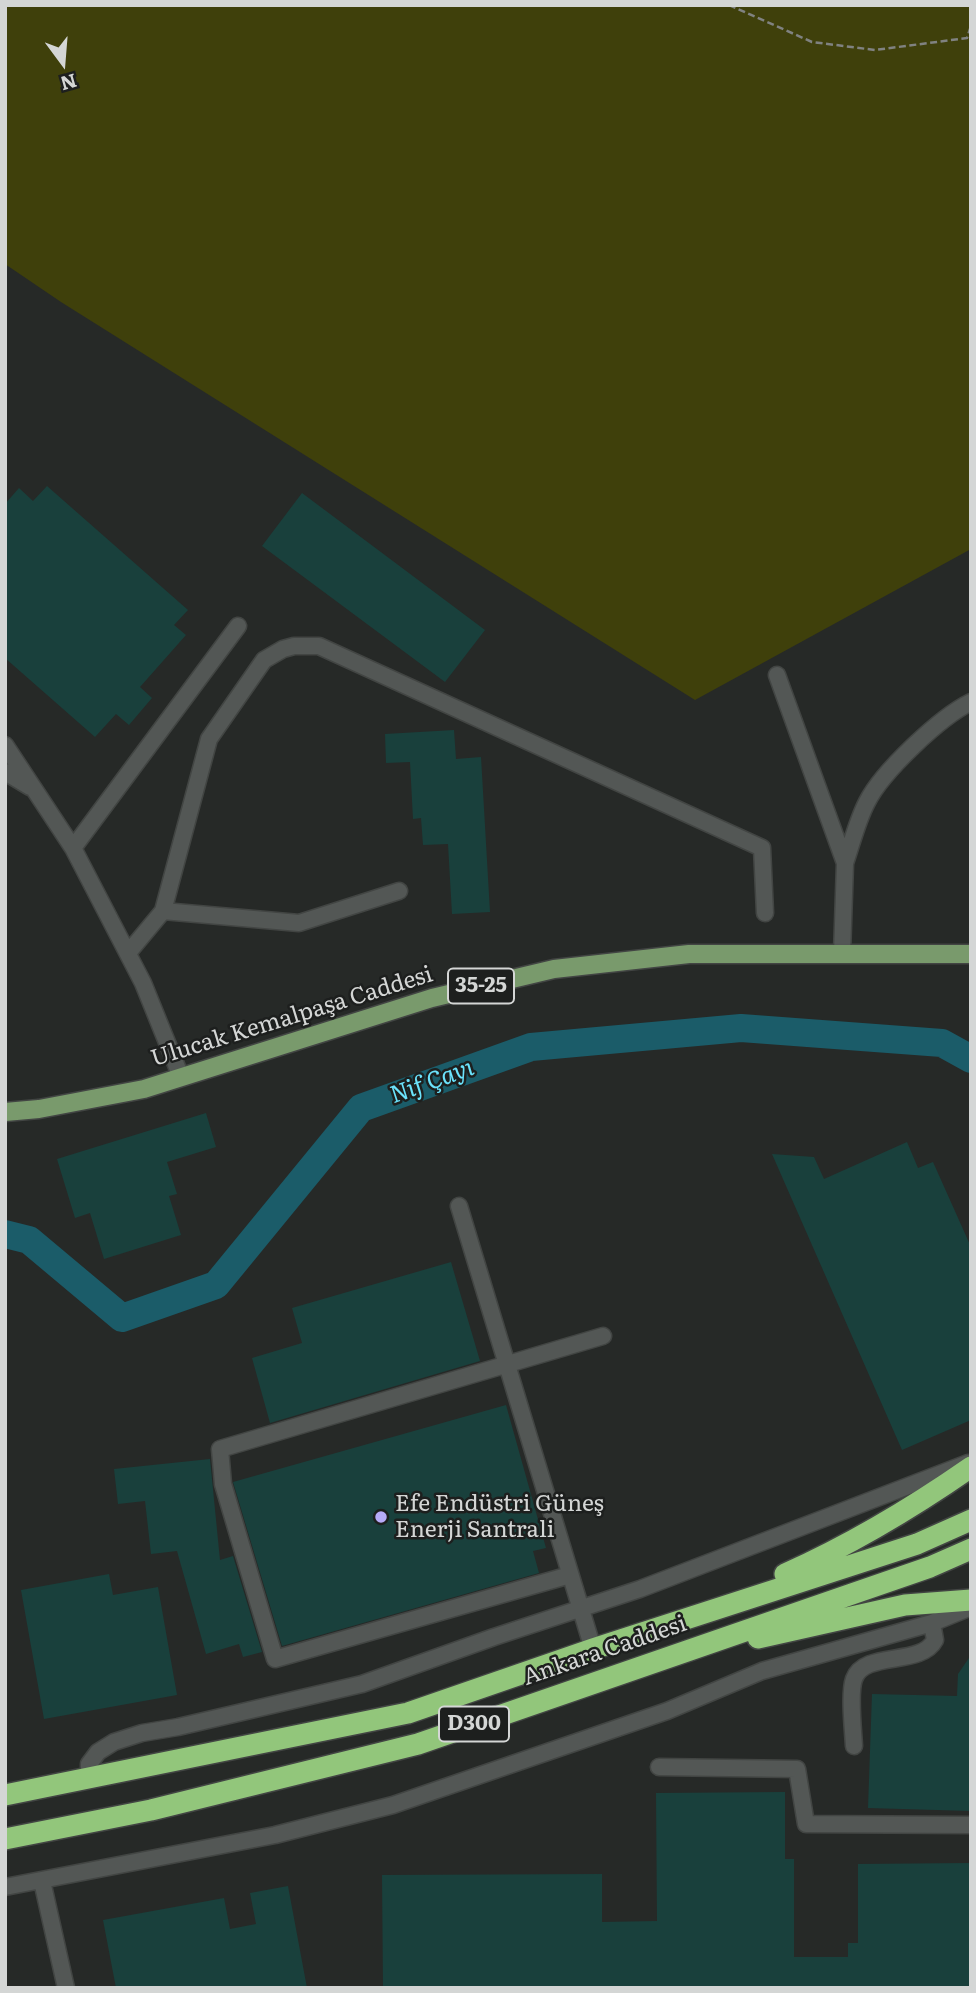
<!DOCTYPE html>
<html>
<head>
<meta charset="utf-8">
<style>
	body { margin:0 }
	#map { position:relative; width:976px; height:1993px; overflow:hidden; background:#262927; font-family:Literata,serif }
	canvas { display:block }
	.frame { position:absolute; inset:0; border:7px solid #d4d6d5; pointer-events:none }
	.north { position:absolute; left:28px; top:28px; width:70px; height:70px; -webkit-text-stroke:5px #1d1f1e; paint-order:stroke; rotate:164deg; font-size:19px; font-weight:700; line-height:28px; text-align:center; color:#d4d6d5 }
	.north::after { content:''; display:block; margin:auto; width:24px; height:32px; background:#d4d6d5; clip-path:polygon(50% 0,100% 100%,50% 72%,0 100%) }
</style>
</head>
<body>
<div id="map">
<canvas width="976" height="1993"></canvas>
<div class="frame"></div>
<div class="north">N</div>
</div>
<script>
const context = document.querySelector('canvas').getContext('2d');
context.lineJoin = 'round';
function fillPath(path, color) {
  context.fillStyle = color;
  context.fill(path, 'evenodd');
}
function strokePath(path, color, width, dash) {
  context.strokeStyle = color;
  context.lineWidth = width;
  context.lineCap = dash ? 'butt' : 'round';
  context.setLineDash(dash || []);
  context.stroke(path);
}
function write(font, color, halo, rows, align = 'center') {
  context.font = font + ' Literata,serif';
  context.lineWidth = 5;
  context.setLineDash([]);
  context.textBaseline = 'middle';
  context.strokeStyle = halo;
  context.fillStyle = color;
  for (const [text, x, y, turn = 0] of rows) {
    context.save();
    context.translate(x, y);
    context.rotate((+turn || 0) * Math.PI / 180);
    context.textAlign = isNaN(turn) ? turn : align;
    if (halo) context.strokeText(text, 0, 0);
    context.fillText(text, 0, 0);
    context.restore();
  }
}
fillPath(new Path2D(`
	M 5,5 L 971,5 L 971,549 L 695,700 L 61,302 L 5,264 Z`), '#3f400b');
strokePath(new Path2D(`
	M 5,1234 L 29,1240 L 122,1318 L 216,1285 L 361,1108 L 531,1047 L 741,1028 L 942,1043 L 971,1059`), '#1b5c69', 28);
fillPath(new Path2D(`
	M 47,486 L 188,610 L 174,625 L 186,635 L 140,687 L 152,698 L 129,725 L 116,714 L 95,737 L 5,658 L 5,504 L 19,488 L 33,501 Z
	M 302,493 L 485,630 L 445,682 L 262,546 Z
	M 454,730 L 456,759 L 481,757 L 490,912 L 452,914 L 448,844 L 423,845 L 421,818 L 413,819 L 410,762 L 386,763 L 385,734 Z
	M 206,1113 L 216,1147 L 167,1162 L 177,1194 L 169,1196 L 181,1235 L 104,1259 L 90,1213 L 75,1218 L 57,1159 Z
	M 907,1142 L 918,1168 L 933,1162 L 971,1247 L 971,1420 L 902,1450 L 772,1154 L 814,1157 L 824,1179 Z
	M 451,1262 L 480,1361 L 270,1423 L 252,1358 L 302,1343 L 292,1308 Z
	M 506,1405 L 546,1548 L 533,1551 L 539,1573 L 282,1646 L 233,1482 Z
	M 210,1459 L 220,1560 L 233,1556 L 262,1652 L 243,1657 L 239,1644 L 206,1654 L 177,1551 L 151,1554 L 145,1501 L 118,1504 L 114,1469 Z
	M 109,1574 L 113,1595 L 158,1587 L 177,1695 L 44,1719 L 21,1590 Z
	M 971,1655 L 971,1811 L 868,1808 L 872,1694 L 957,1696 L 958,1674 Z
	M 785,1792 L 785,1859 L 794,1859 L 794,1957 L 848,1957 L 848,1943 L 858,1943 L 858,1864 L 971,1863 L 971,1988 L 383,1988 L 382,1875 L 602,1874 L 602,1922 L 657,1921 L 656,1793 Z
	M 288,1886 L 307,1988 L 116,1988 L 103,1920 L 224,1898 L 230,1929 L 256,1924 L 250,1893 Z`), '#19403c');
const minor = new Path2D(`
	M 777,675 L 845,863 L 842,954
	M 5,745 L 73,848 L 143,983 L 181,1077
	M 5,772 L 30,787
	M 73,848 L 238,626
	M 845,863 C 852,843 857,821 867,802 C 882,772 940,717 971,702
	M 163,911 L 299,923 L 399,891
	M 128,953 L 163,911 L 209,739 L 264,660 L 283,649 L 294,646 L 319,646 L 762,848 L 765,913
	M 459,1206 L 593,1649
	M 570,1575 L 275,1659 L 223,1484 L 220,1449 L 603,1336
	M 854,1746 C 853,1729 849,1693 854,1679 C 864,1650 921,1667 935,1640 L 932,1623
	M 659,1767 L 797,1769 L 806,1824 L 971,1825
	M 89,1778 L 89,1764 L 98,1752 L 114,1742 L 142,1733 L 178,1727 L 362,1684 L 494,1637 L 640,1589 L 968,1463
	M 42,1881 L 66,1988
	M 5,1887 L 275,1835 L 393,1805 L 667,1711 L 762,1671 L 932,1623 L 971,1607`);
const major = new Path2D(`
	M 5,1112 L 39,1109 L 144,1089 L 432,998 L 554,969 L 689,954 L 971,954`);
const highway = new Path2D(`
	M 785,1574 C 850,1545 912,1508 971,1467
	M 758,1638 L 905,1605 L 971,1600
	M 5,1795 L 408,1713 L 593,1649 L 917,1544 L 971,1520
	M 5,1839 L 151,1810 L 418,1744 L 930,1567 L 971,1549`);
strokePath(minor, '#424543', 19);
strokePath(major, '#424543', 21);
strokePath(highway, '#424543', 24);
strokePath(new Path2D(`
	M 729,5 L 812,42 L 875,50 L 967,38 L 971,26`), '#808281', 2.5, [7, 3.5]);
strokePath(minor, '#535755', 16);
strokePath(major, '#799a6c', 18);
strokePath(highway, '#92c67b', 21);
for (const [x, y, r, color] of [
	[381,1517,7,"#b7abf8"]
]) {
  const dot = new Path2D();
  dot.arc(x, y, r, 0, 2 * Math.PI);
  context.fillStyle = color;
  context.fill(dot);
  strokePath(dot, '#1d1f1e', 2.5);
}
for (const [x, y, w] of [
	[481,986,66],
	[474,1724,70]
]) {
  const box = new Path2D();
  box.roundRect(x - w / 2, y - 17.5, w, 35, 5);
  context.fillStyle = '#1d1f1e';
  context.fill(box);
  strokePath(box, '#d4d6d5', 2);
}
write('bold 21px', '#d4d6d5', null, [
	["35-25",481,986],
	["D300",474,1724]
]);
write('23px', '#d4d6d5', '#1d1f1e', [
	["Ulucak Kemalpaşa Caddesi",292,1017,-17],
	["Ankara Caddesi",605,1651,-19]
]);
write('23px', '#d4d6d5', '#1d1f1e', [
	["Efe Endüstri Güneş",395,1504],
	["Enerji Santrali",395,1530]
], 'left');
write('italic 24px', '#6be3fc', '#1d1f1e', [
	["Nif Çayı",432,1082,-20]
]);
</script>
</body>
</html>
